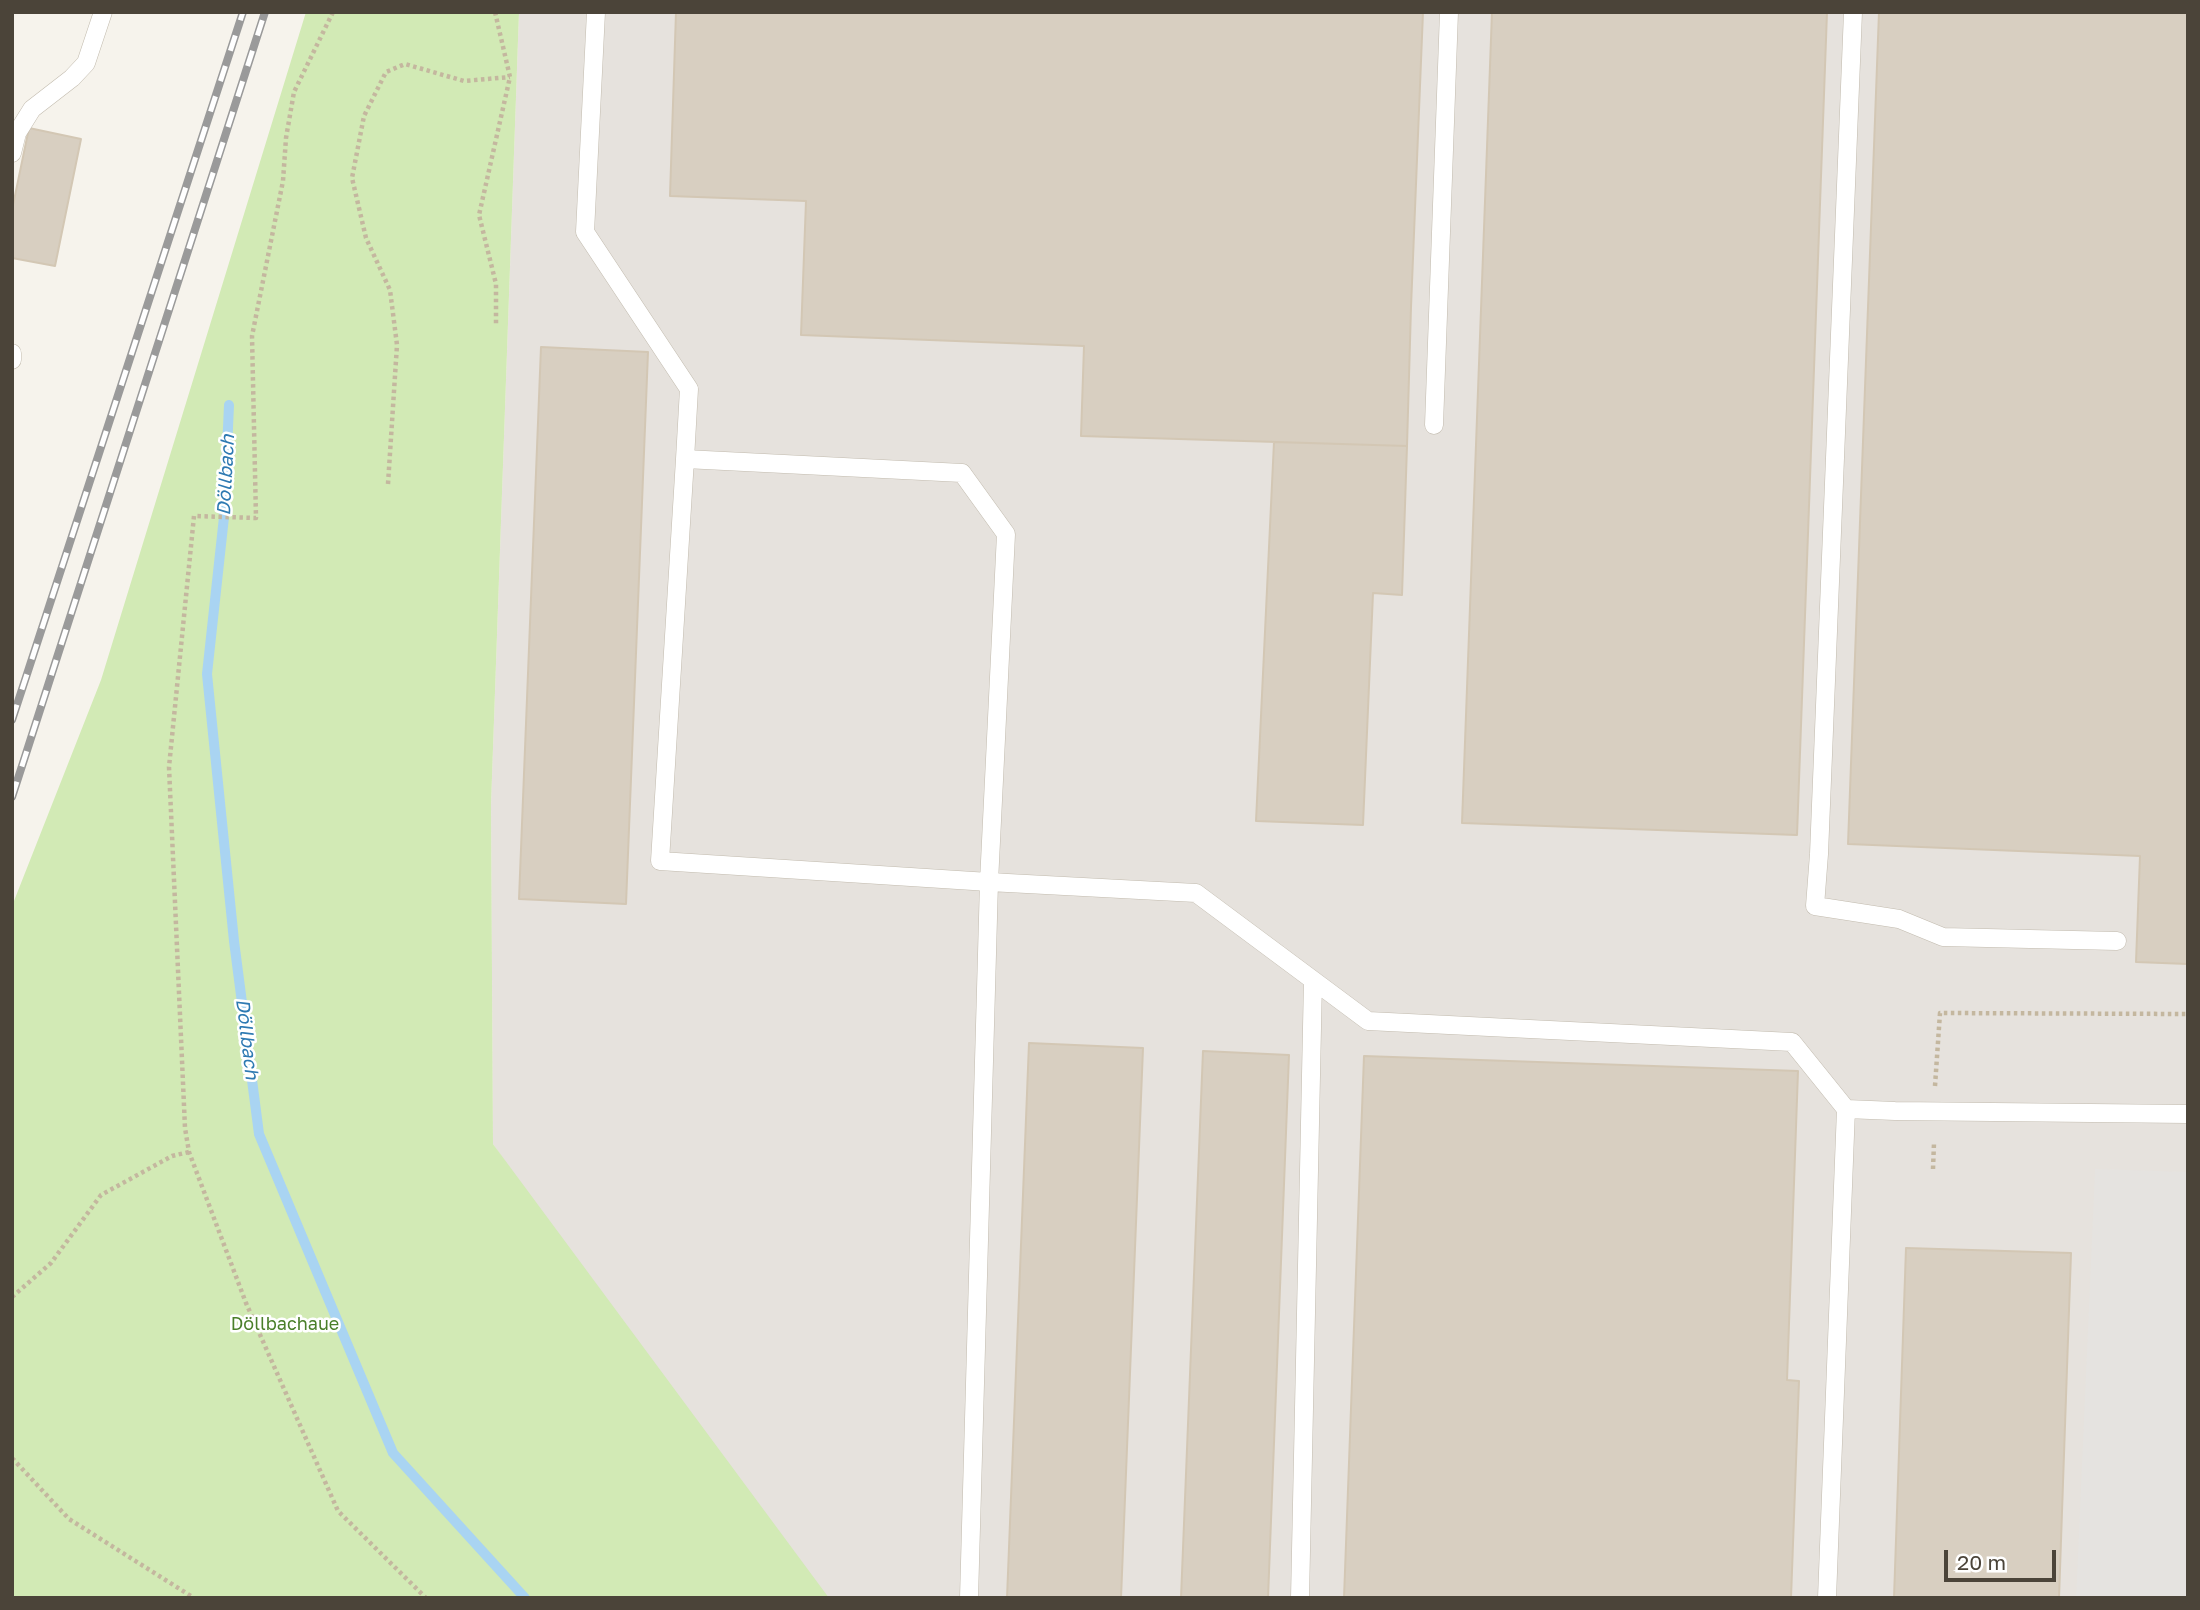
<!DOCTYPE html>
<html>
<head>
<meta charset="utf-8">
<style>
	body { margin:0 }
	#map { position:relative; width:2200px; height:1610px; overflow:hidden; background:#f6f3ec; font-family:"Golos Text",sans-serif }
	canvas { display:block }
	.frame { position:absolute; inset:0; border:14px solid #4b4439; pointer-events:none }
	.scale { position:absolute; left:1944px; top:1550px; width:112px; height:32px; box-sizing:border-box; border:4px solid #4b4439; border-top:0; padding-left:9px; font-size:21px; line-height:24px; white-space:nowrap; color:#4b4439; -webkit-text-stroke:5px #fff; paint-order:stroke }
</style>
</head>
<body>
<div id="map">
<canvas width="2200" height="1610"></canvas>
<div class="frame"></div>
<div class="scale">20 m</div>
</div>
<script>
const context = document.querySelector('canvas').getContext('2d');
context.lineJoin = 'round';
function fillPath(path, color) {
  context.fillStyle = color;
  context.fill(path, 'evenodd');
}
function strokePath(path, color, width, dash) {
  context.strokeStyle = color;
  context.lineWidth = width;
  context.lineCap = dash ? 'butt' : 'round';
  context.setLineDash(dash || []);
  context.stroke(path);
}
function write(font, color, halo, rows, align = 'center') {
  context.font = font + ' "Golos Text",sans-serif';
  context.lineWidth = 5;
  context.setLineDash([]);
  context.textBaseline = 'middle';
  context.strokeStyle = halo;
  context.fillStyle = color;
  for (const [text, x, y, turn = 0] of rows) {
    context.save();
    context.translate(x, y);
    context.rotate((+turn || 0) * Math.PI / 180);
    context.textAlign = isNaN(turn) ? turn : align;
    if (halo) context.strokeText(text, 0, 0);
    context.fillText(text, 0, 0);
    context.restore();
  }
}
fillPath(new Path2D(`
	M 519,12 L 2188,12 L 2188,1598 L 827,1598 L 583,1275 L 493,1144 L 491,805 Z`), '#e6e2dd');
fillPath(new Path2D(`
	M 306,12 L 519,12 L 491,805 L 493,1144 L 829,1598 L 12,1598 L 12,906 L 101,680 Z`), '#d2eab5');
fillPath(new Path2D(`
	M 2095,1169 L 2188,1172 L 2188,1598 L 2076,1598 Z`), '#e5e3e0');
strokePath(new Path2D(`
	M 229,405 L 224,517 L 207,674 L 234,941 L 259,1134 L 393,1453 L 525,1598`), '#a9d4f2', 10);
const building = new Path2D(`
	M 676,12 L 1423,12 L 1411,307 L 1407,446 L 1081,436 L 1084,346 L 801,335 L 806,201 L 670,196 Z
	M 1492,12 L 1827,12 L 1797,835 L 1462,823 Z
	M 1879,12 L 2188,12 L 2188,964 L 2136,962 L 2140,856 L 1848,844 Z
	M 29,128 L 81,139 L 55,266 L 12,258 L 12,210 Z
	M 541,347 L 648,352 L 626,904 L 519,899 Z
	M 1274,442 L 1407,446 L 1402,595 L 1373,593 L 1363,825 L 1256,821 Z
	M 1029,1043 L 1143,1048 L 1121,1598 L 1007,1598 Z
	M 1203,1051 L 1289,1055 L 1268,1598 L 1181,1598 Z
	M 1364,1056 L 1798,1071 L 1787,1380 L 1799,1381 L 1791,1598 L 1344,1598 Z
	M 1906,1248 L 2071,1253 L 2059,1598 L 1894,1598 Z`);
fillPath(building, '#d8cfc1');
strokePath(building, '#d3c7b4', 2);
const lane = new Path2D(`
	M 596,12 L 585,232 L 689,389 L 685,459 L 962,473 L 1006,534 L 989,882 L 1196,893 L 1368,1021 L 1792,1042 L 1846,1109 L 1895,1111 L 2188,1114
	M 1853,12 L 1819,854 L 1815,906 L 1899,919 L 1943,937 L 2117,941
	M 12,153 L 17,133 L 32,109 L 72,78 L 86,63 L 103,12
	M 12,353 L 12,360
	M 1434,425 L 1449,12
	M 685,459 L 660,861 L 989,882 L 969,1598
	M 1300,1598 L 1313,980
	M 1827,1598 L 1846,1109`);
strokePath(lane, '#c2bbae', 19);
strokePath(new Path2D(`
	M 333,12 L 294,92 L 286,138 L 283,181 L 252,336 L 256,518 L 194,516 L 169,767 L 185,1128 L 189,1152 L 246,1303 L 338,1511 L 426,1598
	M 495,12 L 510,77 L 479,215 L 496,284 L 496,325
	M 388,484 L 397,345 L 390,290 L 366,238 L 352,178 L 364,116 L 386,72 L 405,64 L 464,81 L 510,77
	M 1935,1086 L 1940,1013 L 2188,1014
	M 1933,1169 L 1934,1143
	M 12,1297 L 51,1263 L 101,1195 L 172,1156 L 189,1152
	M 12,1458 L 69,1519 L 194,1598`), '#c4b79f', 4.5, [3.5, 3.5]);
strokePath(lane, '#fff', 18);
const rail = new Path2D(`
	M 12,720 L 243,12
	M 12,797 L 265,12`);
strokePath(rail, '#9a9a9a', 8);
strokePath(rail, '#fff', 5, [16]);
write('18px', '#4a7f2a', '#fff', [
	["Döllbachaue",285,1324]
]);
write('italic 19px', '#2e7ab2', '#fff', [
	["Döllbach",226,475,-87],
	["Döllbach",247,1039,83]
]);
</script>
</body>
</html>
